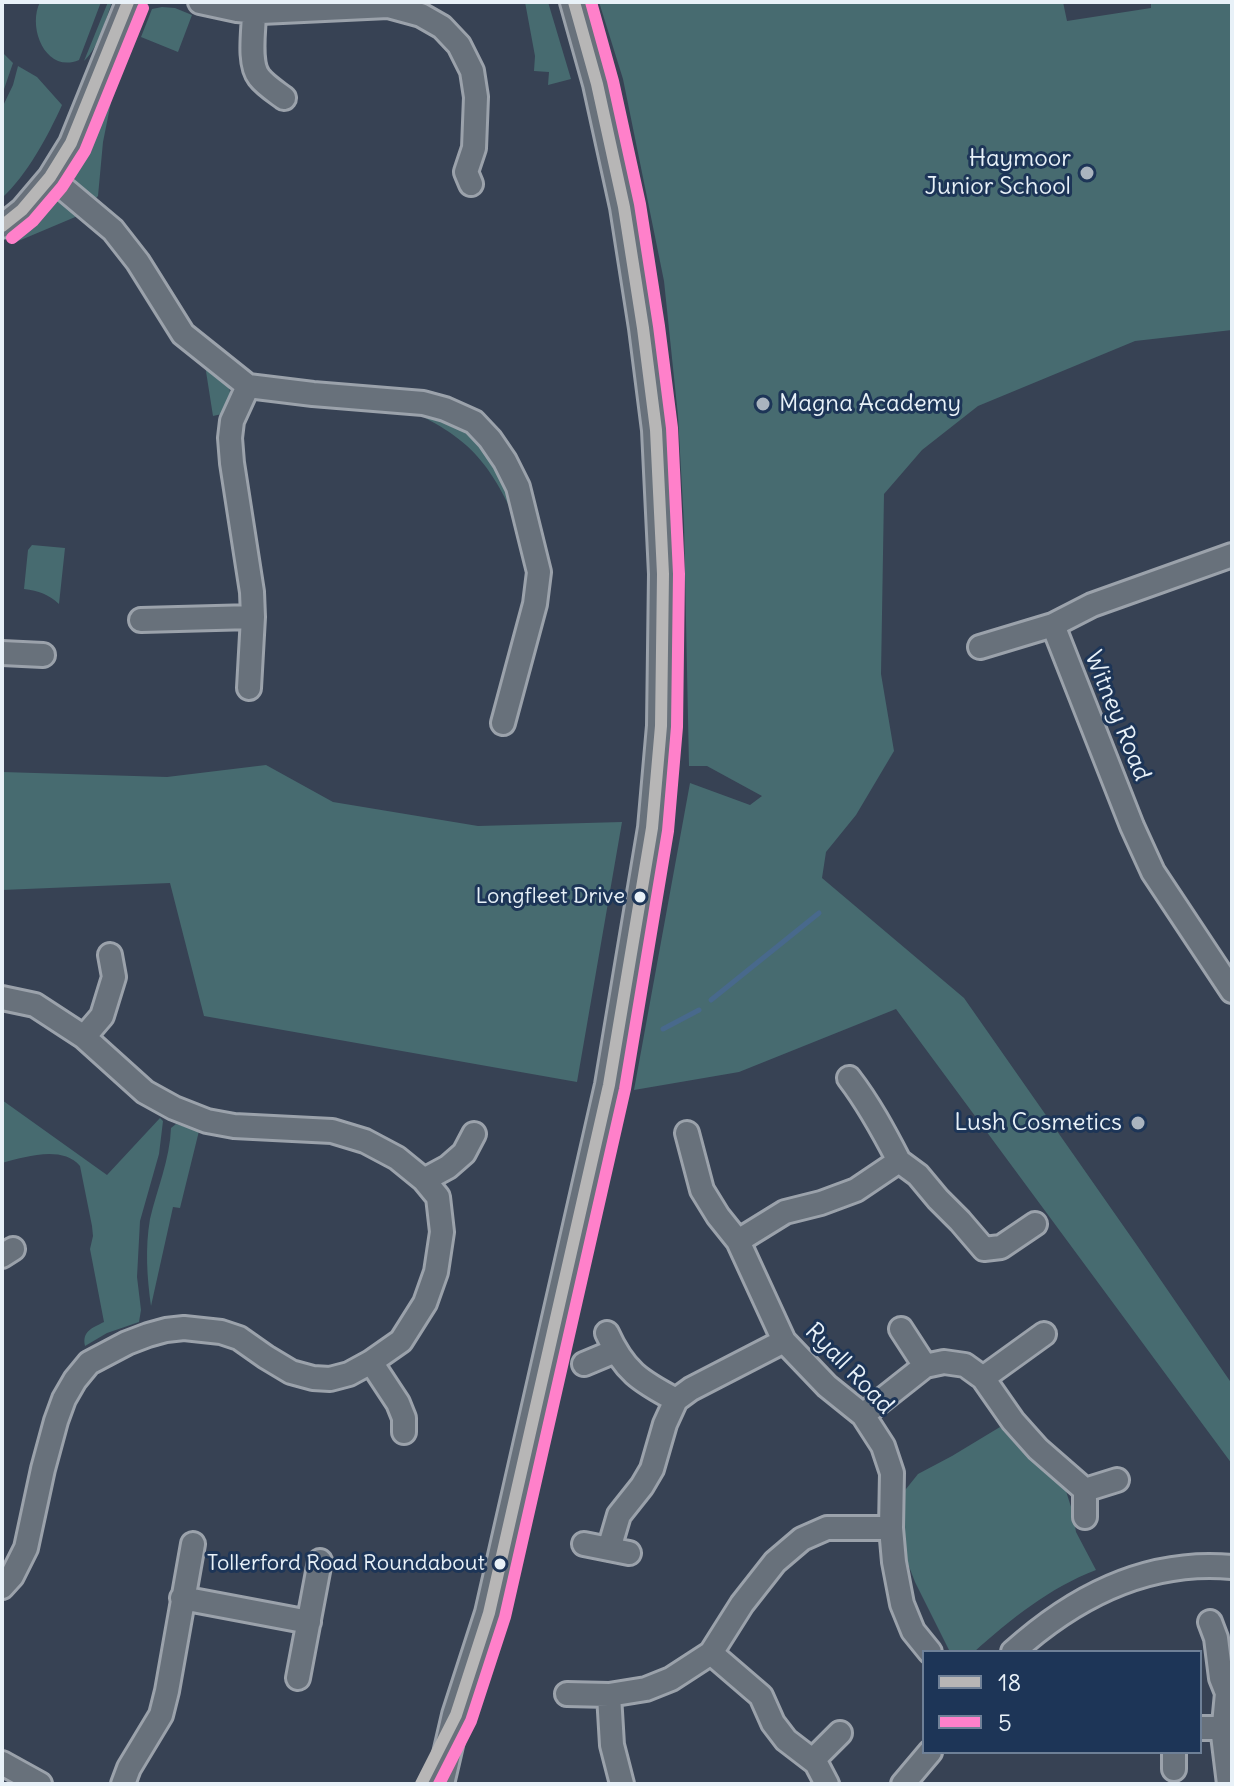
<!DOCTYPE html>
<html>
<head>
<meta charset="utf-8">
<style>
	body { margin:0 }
	#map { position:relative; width:1234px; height:1786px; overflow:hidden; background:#374254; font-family:Delius,sans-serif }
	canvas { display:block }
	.frame { position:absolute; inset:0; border:4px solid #e8f1f8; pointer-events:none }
	.legend { position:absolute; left:922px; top:1650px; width:280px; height:104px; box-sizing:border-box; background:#1d3557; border:2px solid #6e8097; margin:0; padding:10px 14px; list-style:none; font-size:24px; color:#e8f1f8 }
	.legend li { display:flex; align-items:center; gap:16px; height:40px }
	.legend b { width:40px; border:2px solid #6e8097 }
</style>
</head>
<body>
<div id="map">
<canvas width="1234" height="1786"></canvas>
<div class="frame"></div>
<ul class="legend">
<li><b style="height:10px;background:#b7b6b6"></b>18</li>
<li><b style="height:10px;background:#ff80ca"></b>5</li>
</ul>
</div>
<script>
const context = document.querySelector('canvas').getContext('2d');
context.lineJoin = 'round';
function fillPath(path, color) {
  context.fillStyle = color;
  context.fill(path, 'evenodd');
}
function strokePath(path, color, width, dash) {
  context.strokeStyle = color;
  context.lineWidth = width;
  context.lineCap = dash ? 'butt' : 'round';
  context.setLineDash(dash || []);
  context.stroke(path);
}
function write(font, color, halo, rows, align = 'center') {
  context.font = font + ' Delius,sans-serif';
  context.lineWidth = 6;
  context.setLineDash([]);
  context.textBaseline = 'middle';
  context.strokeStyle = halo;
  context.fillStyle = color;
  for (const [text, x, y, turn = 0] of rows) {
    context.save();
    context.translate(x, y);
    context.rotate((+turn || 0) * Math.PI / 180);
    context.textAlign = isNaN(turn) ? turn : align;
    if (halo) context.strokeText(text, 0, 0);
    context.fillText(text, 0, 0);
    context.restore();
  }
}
fillPath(new Path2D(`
	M 40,2 L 101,2 L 79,60 C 46,74 27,28 40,2 Z
	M 108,2 L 112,2 C 105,21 99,47 84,61 Z
	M 525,2 L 548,2 L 571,79 L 548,85 L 549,72 L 534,71 L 535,56 Z
	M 599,2 L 1063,2 L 1067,21 L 1151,8 L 1151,2 L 1232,2 L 1232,330 L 1135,341 L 978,406 L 922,450 L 884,494 L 881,674 L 894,751 L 856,815 L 826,852 L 822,878 L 964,998 L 1136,1244 L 1232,1384 L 1232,1464 L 896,1009 L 739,1072 L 634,1090 L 690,783 L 750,805 L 762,796 L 707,766 L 689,766 L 684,524 L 678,416 L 664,281 L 623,79 Z
	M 162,7 L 175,8 L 192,15 L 178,52 L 141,37 L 152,9 Z
	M 145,11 L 112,97 L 103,142 L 98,196 L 92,202 C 82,191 72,184 74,169 L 96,127 L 138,14 Z
	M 2,52 L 13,63 L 2,95 Z
	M 18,66 L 37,77 L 62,105 C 48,136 27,175 2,198 L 2,108 L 13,85 Z
	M 52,202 C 66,202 72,204 80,215 L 16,242 L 10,233 L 41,205 Z
	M 205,365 C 226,380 237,387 226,413 L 213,416 Z
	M 413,412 L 446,418 L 474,433 L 503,472 L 522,533 C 493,470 477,442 413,412 Z
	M 32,545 L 65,548 L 59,604 C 48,594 39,591 24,589 L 28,550 Z
	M 266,765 L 333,802 L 478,826 L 622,822 L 577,1082 L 204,1016 L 170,883 L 2,890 L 2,772 L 167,777 Z
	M 2,1100 L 107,1175 L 160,1118 L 163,1121 L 159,1154 L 140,1221 L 137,1277 L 141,1310 L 139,1322 L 107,1333 L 85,1346 C 82,1331 92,1328 104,1322 L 90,1249 L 93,1236 L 92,1226 L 80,1166 C 62,1145 25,1157 2,1163 Z
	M 176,1124 L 199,1131 L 180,1208 L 173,1207 L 151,1306 C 147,1277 145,1248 150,1219 C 157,1189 170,1159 171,1128 Z
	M 1000,1427 L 1019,1448 L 1066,1491 L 1072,1510 L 1076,1532 L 1096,1570 C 1049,1588 1011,1619 974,1652 L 950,1652 L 915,1582 L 905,1556 L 898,1516 L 898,1499 L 918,1474 L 952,1456 Z`), '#476b70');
strokePath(new Path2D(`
	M 711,1000 L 819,913
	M 663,1029 L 699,1010`), '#48698c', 5);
const minor = new Path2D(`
	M 200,2 L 237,10 L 261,12 L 388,6 L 421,15 L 442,27 L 459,45 L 472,71 L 476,97 L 474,148 L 466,172 L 471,184
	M 254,12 C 254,29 248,63 259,77 C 265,85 276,92 284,98
	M 50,177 L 113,230 L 138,262 L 183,334 L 248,386 L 313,394 L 423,403 L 445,409 L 474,422 L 490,439 L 505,461 L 518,487 L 539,572 L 535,604 L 503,723
	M 2,226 L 22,210 L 50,177 L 71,143 L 128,2
	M 248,386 L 232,421 L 230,438 L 232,463 L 252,592 L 253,617 L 249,688
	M 1232,555 L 1092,605 L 1053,625 L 1132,826 L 1153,872 L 1232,991
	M 141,620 L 253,617
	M 980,647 L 1053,625
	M 2,653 L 43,655
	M 2,998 L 35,1005 L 84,1037 L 145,1092 L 174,1108 L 207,1121 L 234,1126 L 332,1131 L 365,1141 L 397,1158 L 424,1180 L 438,1197 L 442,1232 L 436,1272 L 425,1303 L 401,1341 L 371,1362 L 349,1374 L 330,1379 L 313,1378 L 291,1372 L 266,1357 L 239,1338 L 221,1332 L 184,1328 L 166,1330 L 148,1335 L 127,1343 L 89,1363 L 75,1380 L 64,1399 L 56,1421 L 43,1469 L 26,1548 L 12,1576 L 2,1587
	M 84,1037 L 102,1016 L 114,977 L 110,955
	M 849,1078 C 869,1104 884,1132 899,1161
	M 687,1133 L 702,1190 L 718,1216 L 738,1241 L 784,1341 L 827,1386 L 863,1415 L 883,1446 L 892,1473 L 891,1528 L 894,1562 L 902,1604 L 913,1631 L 930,1652
	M 424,1180 L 448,1167 L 464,1153 L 474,1134
	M 738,1241 L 785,1212 L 821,1203 L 856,1190 L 899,1161 L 918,1175 L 938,1199 L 960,1221 L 984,1249 L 1001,1247 L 1035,1224
	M 2,1256 L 13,1249
	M 901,1329 L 925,1366
	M 607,1333 C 624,1371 640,1381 676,1400
	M 371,1362 L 398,1403 L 404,1418 L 404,1432
	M 584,1364 L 615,1351
	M 983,1378 L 1044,1334
	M 863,1415 L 925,1366 L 944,1362 L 965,1365 L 983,1378 L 1013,1421 L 1038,1449 L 1085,1490 L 1117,1480
	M 1085,1490 L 1085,1517
	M 584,1544 L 629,1553
	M 609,1549 L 619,1515 L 642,1486 L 652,1469 L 665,1424 L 676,1400 L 691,1389 L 784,1341
	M 182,1598 L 309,1622
	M 1210,1622 L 1216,1638 L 1221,1678 L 1227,1693 L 1223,1735 L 1229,1784
	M 1013,1652 C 1075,1596 1147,1559 1232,1567
	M 711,1653 L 761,1696 L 773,1723 L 786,1740 L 816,1763 L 827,1784
	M 298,1678 L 320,1561
	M 567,1694 L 609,1695 L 646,1689 L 671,1679 L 711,1653 L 742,1604 L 775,1562 L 802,1539 L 827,1528 L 891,1528
	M 609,1695 L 612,1745 L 622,1784
	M 1200,1728 L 1224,1728
	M 813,1760 L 840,1733
	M 2,1763 L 40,1784
	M 1174,1769 L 1174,1752
	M 123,1784 L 129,1768 L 161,1715 L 167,1691 L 193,1544
	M 903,1784 L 930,1752`);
const major = new Path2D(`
	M 440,1784 L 456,1715 L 489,1613 L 609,1085 L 652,828 L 661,726 L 663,574 L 656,430 L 643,328 L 624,207 L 597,84 L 574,2`);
strokePath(minor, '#9ba2ab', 28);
strokePath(major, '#9ba2ab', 32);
strokePath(minor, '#68717b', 22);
strokePath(major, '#68717b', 26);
strokePath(new Path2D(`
	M 2,226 L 22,210 L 50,177 L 71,143 L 128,2
	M 421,1784 L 456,1715 L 489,1613 L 609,1085 L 652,828 L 661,726 L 663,574 L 656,430 L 643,328 L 624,207 L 597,84 L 574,2`), '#b7b6b6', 12);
strokePath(new Path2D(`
	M 12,238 L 33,221 L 62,187 L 85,151 L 143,8
	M 439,1784 L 471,1721 L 505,1617 L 625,1089 L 668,831 L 677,727 L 679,574 L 672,428 L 659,326 L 640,204 L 613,81 L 591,2`), '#ff80ca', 12);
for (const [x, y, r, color] of [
	[1087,173,8,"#aab4bf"],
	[763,404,8,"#aab4bf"],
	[640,897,7,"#e8f1f8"],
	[1138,1123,8,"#aab4bf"],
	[500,1564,7,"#e8f1f8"]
]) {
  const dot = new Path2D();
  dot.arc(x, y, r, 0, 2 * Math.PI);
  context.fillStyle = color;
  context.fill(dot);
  strokePath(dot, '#1d3557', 3);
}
write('22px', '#e8f1f8', '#1d3557', [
	["Longfleet Drive",625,897],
	["Tollerford Road Roundabout",485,1564]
], 'right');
write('24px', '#e8f1f8', '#1d3557', [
	["Haymoor",1071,159],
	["Junior School",1071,187],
	["Magna Academy",779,404,"left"],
	["Lush Cosmetics",1122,1123]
], 'right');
write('24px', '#e8f1f8', '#1d3557', [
	["Witney Road",1117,716,68],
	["Ryall Road",849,1369,46]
]);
</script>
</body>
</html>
